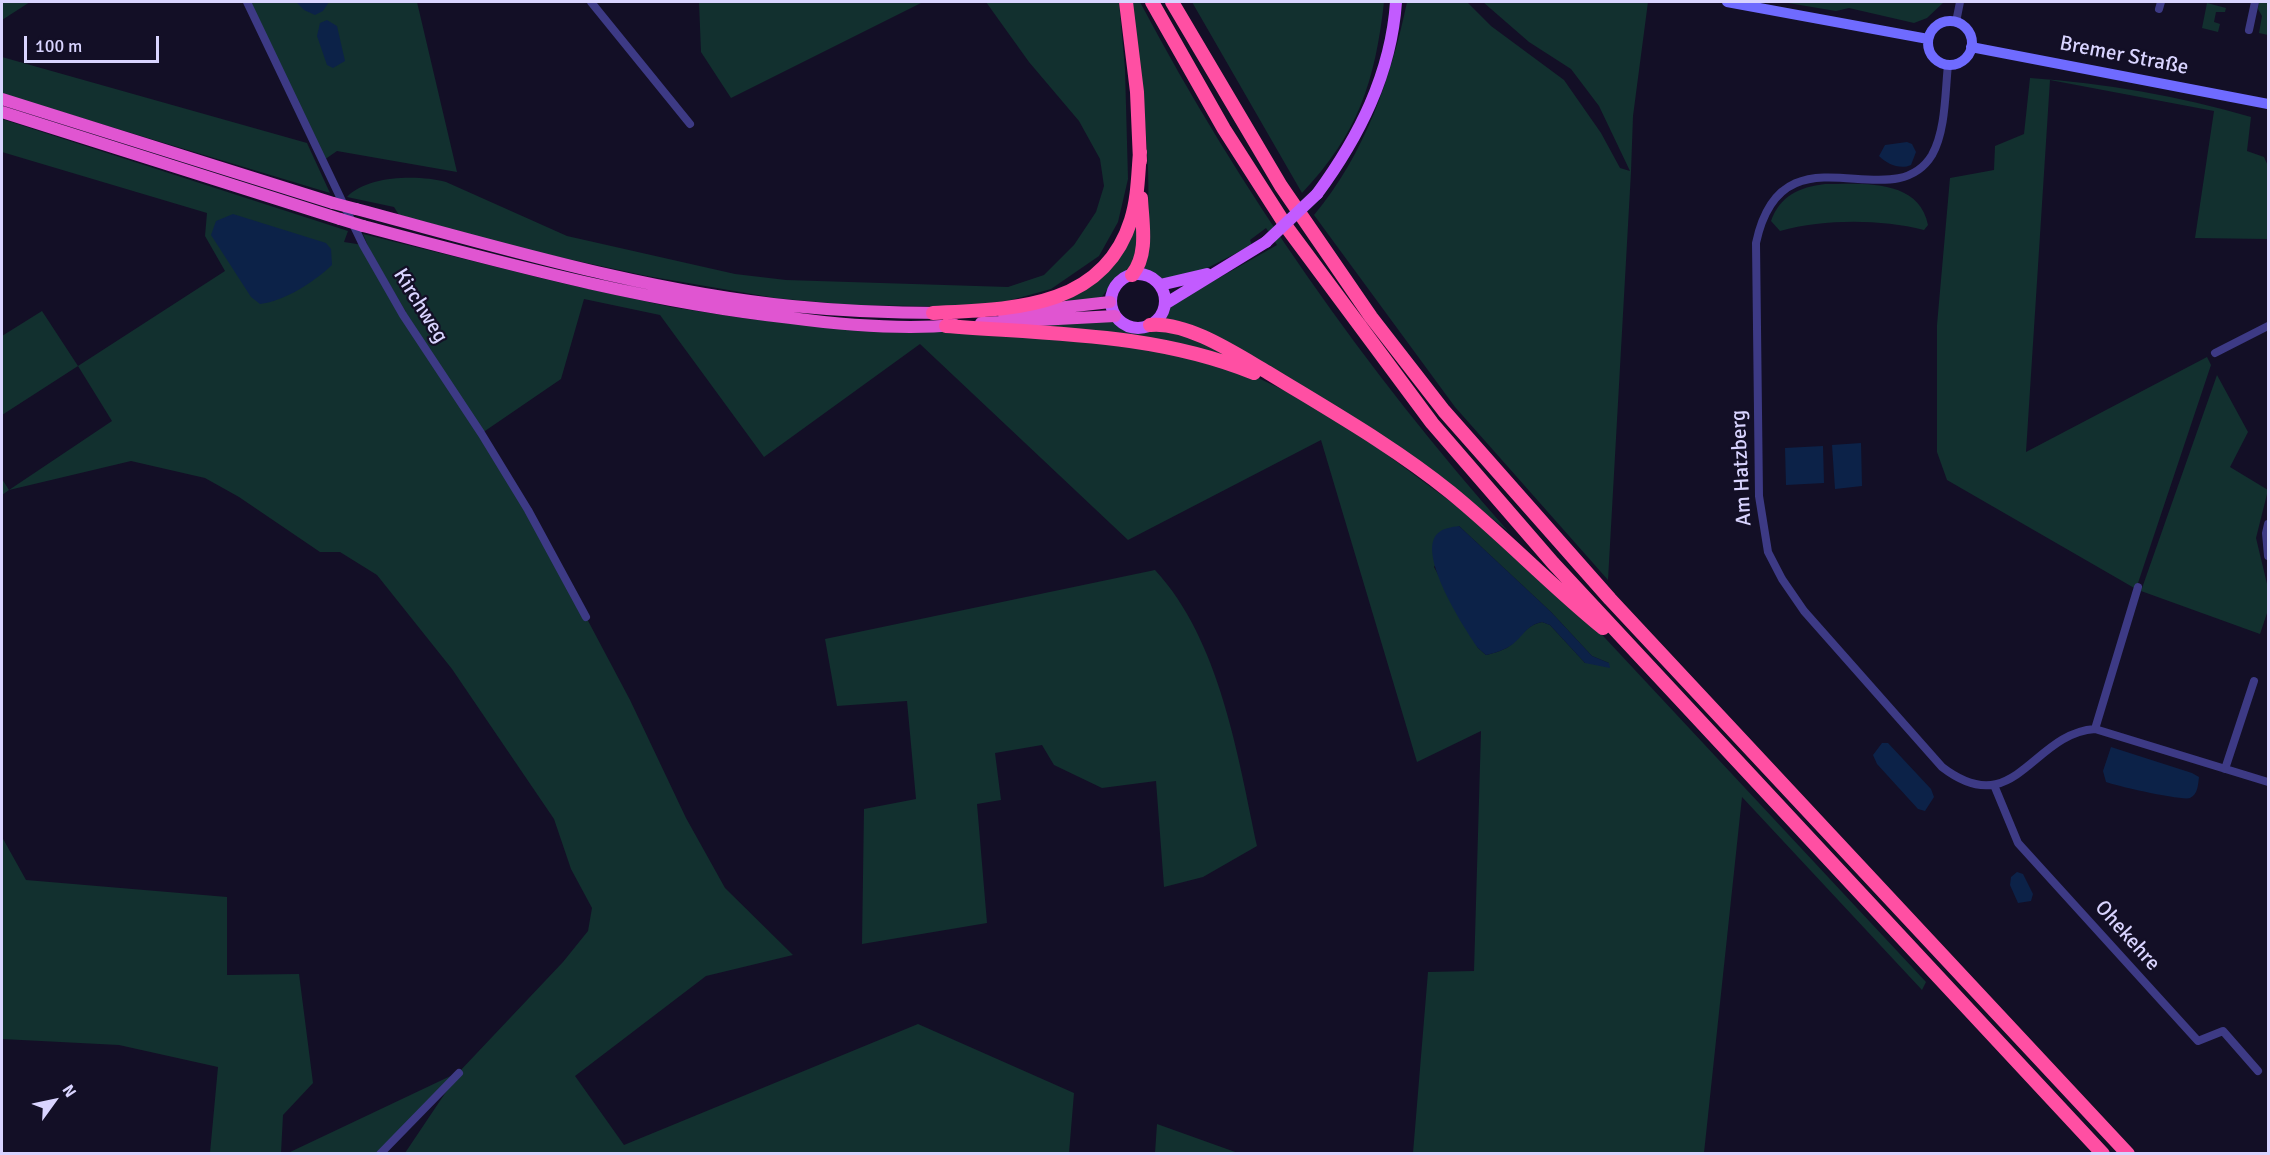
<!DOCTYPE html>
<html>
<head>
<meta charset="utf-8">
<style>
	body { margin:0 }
	#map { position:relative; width:2270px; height:1155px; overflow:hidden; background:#130f26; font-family:Signika,sans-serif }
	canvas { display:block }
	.frame { position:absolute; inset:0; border:3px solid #d9d4ff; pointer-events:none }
	.north { position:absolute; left:24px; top:1071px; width:60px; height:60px; -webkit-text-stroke:4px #130f26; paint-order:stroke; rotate:57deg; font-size:16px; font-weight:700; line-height:24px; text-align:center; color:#d9d4ff }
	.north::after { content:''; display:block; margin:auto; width:21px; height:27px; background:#d9d4ff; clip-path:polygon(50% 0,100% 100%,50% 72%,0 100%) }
	.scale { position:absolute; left:24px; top:36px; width:135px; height:27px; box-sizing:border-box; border:3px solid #d9d4ff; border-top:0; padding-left:8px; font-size:18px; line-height:21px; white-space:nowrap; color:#d9d4ff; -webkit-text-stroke:4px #130f26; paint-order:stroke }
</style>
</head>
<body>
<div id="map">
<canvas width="2270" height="1155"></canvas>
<div class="frame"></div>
<div class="north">N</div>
<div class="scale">100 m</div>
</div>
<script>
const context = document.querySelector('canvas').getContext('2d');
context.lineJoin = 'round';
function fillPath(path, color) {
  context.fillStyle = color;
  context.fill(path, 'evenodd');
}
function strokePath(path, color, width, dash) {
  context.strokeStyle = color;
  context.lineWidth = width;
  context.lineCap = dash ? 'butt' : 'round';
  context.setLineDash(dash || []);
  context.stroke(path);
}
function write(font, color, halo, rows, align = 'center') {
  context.font = font + ' Signika,sans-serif';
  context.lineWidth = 4.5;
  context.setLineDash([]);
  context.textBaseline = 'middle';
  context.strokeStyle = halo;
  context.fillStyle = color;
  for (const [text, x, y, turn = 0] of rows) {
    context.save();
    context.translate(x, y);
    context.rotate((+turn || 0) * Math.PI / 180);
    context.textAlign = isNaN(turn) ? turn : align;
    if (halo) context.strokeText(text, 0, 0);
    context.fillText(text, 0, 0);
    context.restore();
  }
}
fillPath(new Path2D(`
	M 2,2 L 30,2 L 2,20 Z
	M 247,2 L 417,2 L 457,172 L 337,151 L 324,160 Z
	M 699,2 L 923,2 L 731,98 L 701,52 Z
	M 986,2 L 1119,2 L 1125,69 L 1128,179 L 1118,222 L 1099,256 L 1051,289 L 1022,297 L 985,307 L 849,305 L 775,298 L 647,276 L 531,251 L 399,215 L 394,207 L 347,197 C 368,175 419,175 446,182 L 567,236 L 735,274 L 786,280 L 1008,287 L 1044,275 L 1074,245 L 1096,212 L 1104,186 L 1100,159 L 1079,121 L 1029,62 Z
	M 1132,2 L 1140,2 C 1240,191 1365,370 1508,531 L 1414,458 L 1166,319 L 1165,315 L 1173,304 L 1277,245 L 1266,228 L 1250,240 L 1252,245 L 1184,280 L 1166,282 L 1143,269 C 1157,181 1141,89 1132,2 Z
	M 1192,2 L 1384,2 C 1375,82 1358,134 1302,193 Z
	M 1407,2 L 1467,2 L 1491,26 L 1564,80 L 1601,133 L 1620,168 L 1630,171 L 1599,106 L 1571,69 L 1529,42 L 1483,2 L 1648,2 L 1633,116 L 1631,172 L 1608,580 L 1455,407 L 1314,215 C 1365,154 1391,78 1407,2 Z
	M 1782,2 L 1944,2 L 1927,18 L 1914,23 L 1849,8 L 1836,11 Z
	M 2259,2 L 2268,2 L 2268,35 L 2259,33 L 2262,16 L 2258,9 Z
	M 2207,3 L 2226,8 L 2225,12 L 2216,12 L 2214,22 L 2220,24 L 2218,32 L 2202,28 Z
	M 2,57 L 307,143 L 330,193 L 2,94 Z
	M 2030,78 C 2104,83 2179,96 2251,117 L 2247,151 L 2264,157 L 2268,166 L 2268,239 L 2195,238 L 2214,111 L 2050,80 L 2026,452 L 2207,357 L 2211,365 L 2136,589 L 1947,480 L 1937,452 L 1937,325 L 1950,178 L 1994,170 L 1995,146 L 2024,134 Z
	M 2,119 L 348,231 L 344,242 L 363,245 L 403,314 L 406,312 L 371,253 L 363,234 L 557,282 L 671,307 L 749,319 L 819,326 L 1011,334 L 1146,347 L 1254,376 L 1294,395 L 1363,437 L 1481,524 L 1564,594 L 1926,982 L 1922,990 L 1742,797 L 1704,1153 L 1413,1153 L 1428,972 L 1474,971 L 1481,731 L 1417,762 L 1321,440 L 1128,540 L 920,344 L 764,457 L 660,315 L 584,299 L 561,379 L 482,433 L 586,617 L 630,700 L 686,818 L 725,888 L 793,955 L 706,976 L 575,1076 L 624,1145 L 918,1024 L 1074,1093 L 1069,1153 L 405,1153 L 456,1077 L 380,1153 L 288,1153 L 459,1072 L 563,962 L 588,931 L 592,908 L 571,869 L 554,819 L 452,669 L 377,575 L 340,552 L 320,552 L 239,497 L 205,478 L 131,461 L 9,490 L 2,495 L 2,479 L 9,490 L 112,421 L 78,366 L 2,415 L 2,336 L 42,311 L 78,366 L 225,271 L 205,236 L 207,213 L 2,152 ZM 1459,526 L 1551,612 L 1592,656 L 1609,663 L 1585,663 L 1550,625 L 1542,622 C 1527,625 1523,634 1512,644 C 1506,650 1494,653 1486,655 L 1478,648 L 1434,567 Z
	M 1825,184 C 1861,184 1919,178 1928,225 L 1924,230 C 1879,219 1825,219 1780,231 L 1771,221 C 1780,196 1799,187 1825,184 Z
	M 1138,220 L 1138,255 L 1128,270 L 1118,275 L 1101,298 L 1045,307 L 1079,290 Z
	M 1107,317 L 1124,329 L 1140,332 L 1150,329 L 1188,336 L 1234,358 L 1023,324 Z
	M 2217,375 L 2248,432 L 2230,467 L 2268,490 L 2256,538 L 2268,588 L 2268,610 L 2260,634 L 2141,591 Z
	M 1155,570 C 1220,640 1238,756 1257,846 L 1203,877 L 1164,887 L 1156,781 L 1102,788 L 1054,765 L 1042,745 L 995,753 L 1001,800 L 977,804 L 987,923 L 862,944 L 864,809 L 916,799 L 907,701 L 837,706 L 825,639 Z
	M 2,837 L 26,880 L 227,897 L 227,975 L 299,974 L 313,1083 L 283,1115 L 281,1153 L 210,1153 L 218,1067 L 119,1045 L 2,1039 Z
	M 1157,1124 L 1238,1153 L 1155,1153 Z`), '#12302f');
fillPath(new Path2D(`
	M 296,2 L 329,2 L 323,11 L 315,15 L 304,10 Z
	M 327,20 L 337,26 L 345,61 L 333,68 L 327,65 L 317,36 L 320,23 Z
	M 1907,142 L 1912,144 L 1916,152 L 1911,165 C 1900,170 1887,164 1879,156 L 1885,145 Z
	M 233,214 L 326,243 L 331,249 L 332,265 C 314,282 285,301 260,304 L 251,297 L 211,235 L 216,221 Z
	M 1861,443 L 1862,486 L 1835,489 L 1832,445 Z
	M 1823,446 L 1824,483 L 1786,485 L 1785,448 Z
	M 1459,526 L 1551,612 L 1592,656 L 1609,663 L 1610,668 L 1585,663 L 1550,625 L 1542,622 C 1527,625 1524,635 1513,644 C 1505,650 1495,653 1486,655 L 1478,648 C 1464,628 1417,555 1437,534 C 1443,528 1452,527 1459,526 Z
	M 1882,743 L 1888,743 L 1931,789 L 1934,797 L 1925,811 L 1918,809 L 1877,764 L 1873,755 Z
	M 2111,747 L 2192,773 L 2199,777 C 2198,785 2198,794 2190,798 C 2183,801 2116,786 2106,782 L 2103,771 Z
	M 2017,872 L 2023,874 L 2033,894 L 2031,901 L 2018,903 L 2010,885 L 2011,877 Z`), '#0c2248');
strokePath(new Path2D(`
	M 247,2 L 363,245 L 403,315 L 481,433 L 528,510 L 586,617
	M 591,2 L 690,124
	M 2159,9 L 2161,2
	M 1956,22 L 1960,2
	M 2249,30 L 2255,2
	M 1948,65 C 1945,92 1946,130 1932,155 C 1892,221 1782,120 1756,243 L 1759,496 L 1768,552 L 1782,579 L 1804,611 L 1942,767 C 2015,823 2032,733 2095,729 L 2268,782
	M 2215,353 L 2268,326
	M 2268,524 L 2266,533 L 2268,556
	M 2095,729 L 2138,587
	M 2225,769 L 2254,681
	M 1994,785 L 2018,843 L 2198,1041 L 2223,1031 L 2258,1071
	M 380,1154 L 459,1073`), '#3d3a85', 8);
strokePath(new Path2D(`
	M 1727,2 L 1928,39
	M1928 43a22 22 0 1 1 44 0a22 22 0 1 1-44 0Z
	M 1971,47 L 2268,104`), '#6f6bff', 10);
strokePath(new Path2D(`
	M 1317,194 C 1359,137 1391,74 1396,2
	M1111 301a27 27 0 1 1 54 0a27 27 0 1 1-54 0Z
	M 1160,285 L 1207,274
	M 1165,304 L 1266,242`), '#c25bff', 12);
strokePath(new Path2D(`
	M 2,99 L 333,203
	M 2,112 L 340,219
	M 356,209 C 499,247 644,291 792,306 C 842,311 892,313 942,313
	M 363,226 C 504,263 645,302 791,318 C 844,325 901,330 955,325
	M 1004,314 L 1110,302
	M 981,323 L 1115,316`), '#e055d1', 12);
strokePath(new Path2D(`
	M 1126,2 L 1137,92 L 1140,161
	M 1152,2 L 1224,129 L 1288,229 L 1432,423 L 1553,563 L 2103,1154
	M 1172,2 L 1281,186 L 1371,317 L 1444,411 L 1610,599 L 2128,1154
	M 1132,275 C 1149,254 1142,223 1141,198
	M 933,313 C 1009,309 1103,310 1131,220 C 1138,198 1138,175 1140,152
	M 1150,325 C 1187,321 1236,354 1267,372 C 1329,410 1393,446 1450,492 C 1503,535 1550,585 1603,628
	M 946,326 C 1050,334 1156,333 1254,373`), '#ff4fa3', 14);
strokePath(new Path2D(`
	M 1266,242 L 1317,194`), '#c25bff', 12);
strokePath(new Path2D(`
	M 333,203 L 356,209
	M 340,219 L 363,226`), '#e055d1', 12);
write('21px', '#d9d4ff', '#130f26', [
	["Bremer Straße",2124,56,11],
	["Kirchweg",420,306,58],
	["Am Hatzberg",1742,468,-93],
	["Ohekehre",2127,936,48]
]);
</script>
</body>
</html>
